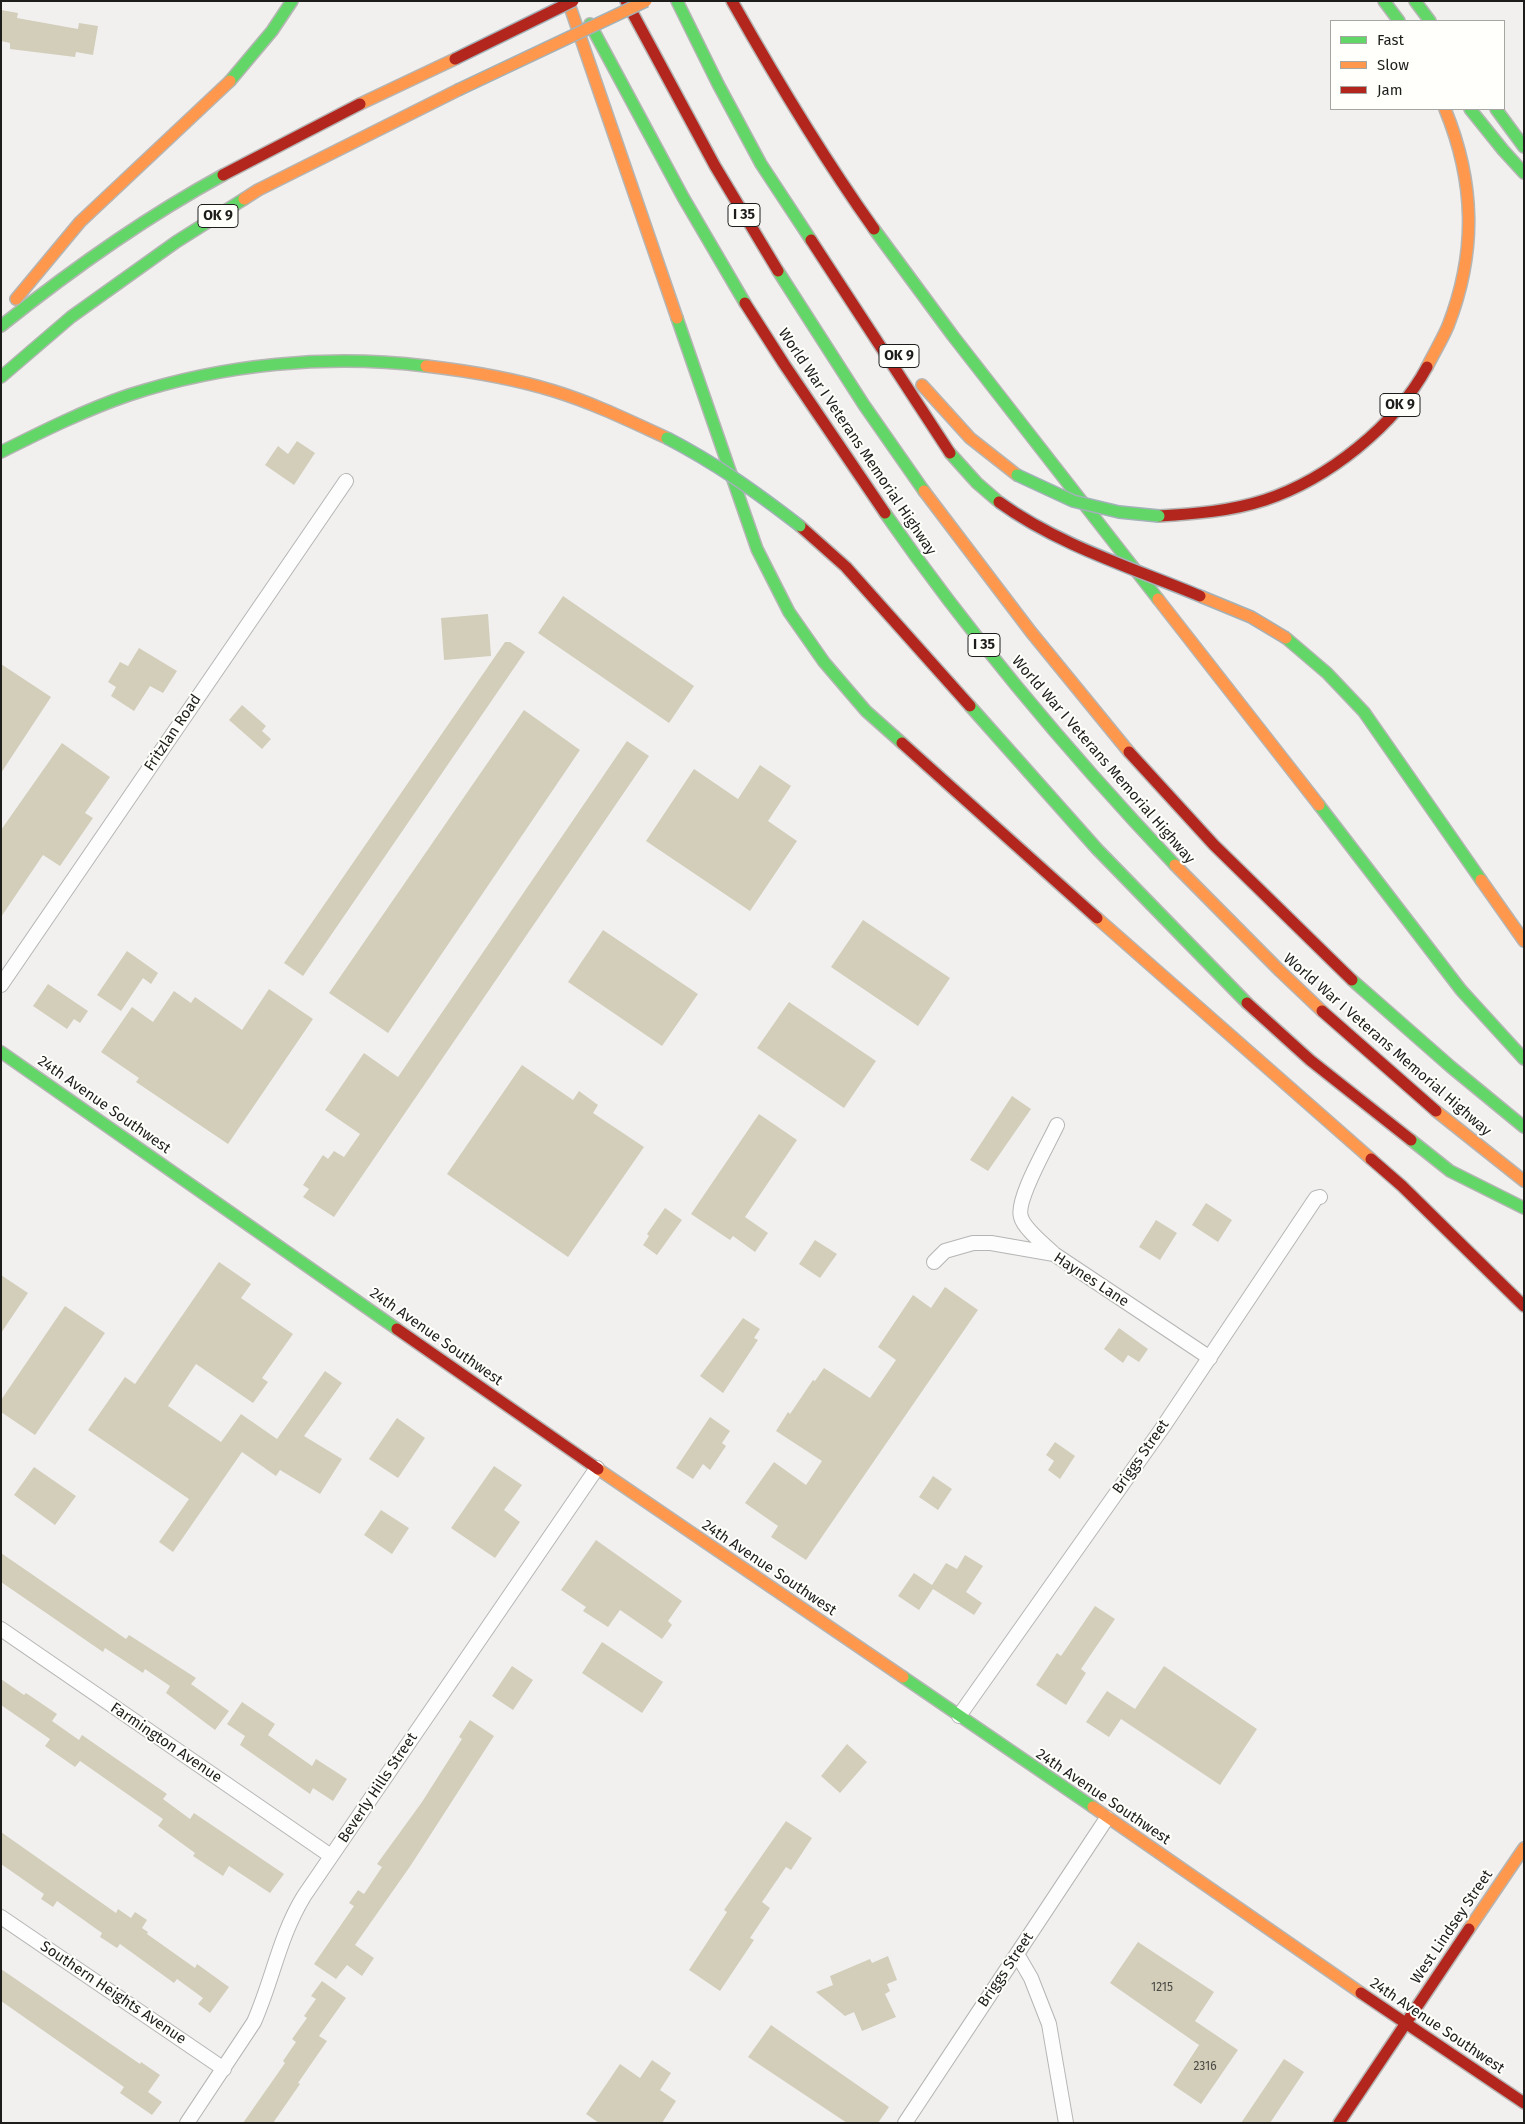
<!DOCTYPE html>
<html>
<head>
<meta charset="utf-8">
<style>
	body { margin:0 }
	#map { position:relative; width:1525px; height:2124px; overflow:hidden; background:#f1f0ef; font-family:"Fira Sans",sans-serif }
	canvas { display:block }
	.frame { position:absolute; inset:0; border:2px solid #1d1d1c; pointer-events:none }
	.legend { position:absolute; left:1330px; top:20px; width:175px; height:90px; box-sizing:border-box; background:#fffffb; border:1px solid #a5a5a2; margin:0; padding:6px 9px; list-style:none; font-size:15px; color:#1d1d1c }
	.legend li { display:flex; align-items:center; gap:10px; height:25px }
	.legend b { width:25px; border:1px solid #a5a5a2 }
</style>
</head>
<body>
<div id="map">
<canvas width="1525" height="2124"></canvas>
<div class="frame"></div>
<ul class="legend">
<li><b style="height:6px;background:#63d668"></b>Fast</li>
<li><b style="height:6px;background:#ff974d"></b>Slow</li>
<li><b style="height:6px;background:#b3261e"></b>Jam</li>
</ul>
</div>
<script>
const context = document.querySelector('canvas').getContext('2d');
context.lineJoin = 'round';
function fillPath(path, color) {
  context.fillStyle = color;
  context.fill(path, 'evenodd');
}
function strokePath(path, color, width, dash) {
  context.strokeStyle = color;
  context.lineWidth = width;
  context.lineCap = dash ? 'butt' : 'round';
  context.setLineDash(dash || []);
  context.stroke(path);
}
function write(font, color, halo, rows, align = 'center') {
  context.font = font + ' "Fira Sans",sans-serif';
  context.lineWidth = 4;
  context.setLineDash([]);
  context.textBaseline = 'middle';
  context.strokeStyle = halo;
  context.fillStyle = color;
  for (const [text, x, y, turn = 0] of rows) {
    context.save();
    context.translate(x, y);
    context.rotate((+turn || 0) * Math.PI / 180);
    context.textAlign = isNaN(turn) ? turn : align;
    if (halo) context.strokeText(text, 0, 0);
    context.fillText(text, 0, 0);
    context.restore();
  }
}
fillPath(new Path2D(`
	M 1,10 L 18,13 L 17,18 L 78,29 L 79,23 L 98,26 L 93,55 L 76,52 L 75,57 L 10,49 L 10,43 L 1,41 Z
	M 297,441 L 315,453 L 294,485 L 265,465 L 278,446 L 288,454 Z
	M 563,596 L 694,686 L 669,723 L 538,633 Z
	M 488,614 L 491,656 L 444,660 L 441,618 Z
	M 505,642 L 510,642 L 525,652 L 303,976 L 284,963 Z
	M 139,648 L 177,671 L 163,693 L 150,686 L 134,711 L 111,696 L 116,687 L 108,682 L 120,662 L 128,666 Z
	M 1,664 L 51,697 L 1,773 Z
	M 242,705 L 266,726 L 262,731 L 271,739 L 262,749 L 229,720 Z
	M 524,710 L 580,750 L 388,1033 L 329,993 Z
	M 627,741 L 649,756 L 334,1217 L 303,1197 L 309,1189 L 303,1185 L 323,1155 L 328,1159 L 334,1151 L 344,1157 L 360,1134 L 325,1110 L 364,1053 L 398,1077 Z
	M 62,743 L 110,777 L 85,813 L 93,818 L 60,866 L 43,855 L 1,917 L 1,830 Z
	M 760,765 L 791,786 L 768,821 L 797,841 L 750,911 L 646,841 L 694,769 L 738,799 Z
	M 863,920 L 950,978 L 918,1026 L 831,967 Z
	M 603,930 L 698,994 L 662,1046 L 568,982 Z
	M 127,951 L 158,973 L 151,984 L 143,978 L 121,1011 L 97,995 Z
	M 48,984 L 88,1011 L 80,1023 L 74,1019 L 67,1029 L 33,1006 Z
	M 269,989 L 313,1019 L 228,1144 L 136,1082 L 139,1078 L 101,1052 L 132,1007 L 153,1022 L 174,991 L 191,1003 L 195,997 L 242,1030 Z
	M 789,1002 L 876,1061 L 844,1108 L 757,1048 Z
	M 522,1065 L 573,1100 L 579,1091 L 598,1105 L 593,1113 L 644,1147 L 568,1257 L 447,1174 Z
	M 1012,1096 L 1031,1109 L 988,1171 L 970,1160 Z
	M 759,1114 L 797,1140 L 745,1217 L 768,1233 L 755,1252 L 733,1236 L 730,1240 L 691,1214 Z
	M 1206,1203 L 1232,1220 L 1218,1242 L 1192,1225 Z
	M 665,1208 L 682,1220 L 657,1255 L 643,1245 L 649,1236 L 647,1234 Z
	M 1156,1220 L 1177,1233 L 1160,1260 L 1139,1247 Z
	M 815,1240 L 837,1254 L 820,1278 L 799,1264 Z
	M 219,1262 L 251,1284 L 241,1298 L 293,1334 L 262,1378 L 268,1382 L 253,1403 L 196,1364 L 168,1406 L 221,1442 L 241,1414 L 277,1439 L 325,1371 L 342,1383 L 304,1436 L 342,1459 L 320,1494 L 280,1470 L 276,1476 L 242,1452 L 173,1552 L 159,1542 L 189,1499 L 88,1430 L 125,1377 L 135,1384 Z
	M 1,1275 L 28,1293 L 1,1333 Z
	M 945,1287 L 978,1310 L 806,1560 L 771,1537 L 778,1526 L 745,1503 L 774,1462 L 806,1485 L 822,1461 L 776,1431 L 788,1412 L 790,1414 L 813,1380 L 815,1381 L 824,1368 L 870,1398 L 896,1360 L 878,1347 L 913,1295 L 931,1308 Z
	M 65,1306 L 105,1333 L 35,1435 L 1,1412 L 1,1400 Z
	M 743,1318 L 760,1329 L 754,1338 L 758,1340 L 723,1393 L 700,1376 Z
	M 1119,1328 L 1148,1349 L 1139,1362 L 1128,1355 L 1123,1363 L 1104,1349 Z
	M 710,1417 L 730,1431 L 722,1443 L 726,1446 L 710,1470 L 703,1464 L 693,1479 L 676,1468 Z
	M 397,1418 L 425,1438 L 398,1478 L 369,1459 Z
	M 1055,1442 L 1075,1456 L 1060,1479 L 1048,1470 L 1054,1461 L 1046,1455 Z
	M 494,1466 L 522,1485 L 504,1510 L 520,1522 L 495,1558 L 451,1528 Z
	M 34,1467 L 76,1496 L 55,1525 L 14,1495 Z
	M 933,1476 L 952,1489 L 938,1510 L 919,1497 Z
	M 381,1510 L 409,1528 L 392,1554 L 364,1535 Z
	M 596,1540 L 682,1601 L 668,1621 L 672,1625 L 662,1639 L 620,1610 L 608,1627 L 583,1611 L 586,1607 L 561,1590 Z
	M 1,1553 L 126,1639 L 129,1635 L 196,1678 L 191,1684 L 229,1711 L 215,1730 L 166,1693 L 170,1686 L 145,1669 L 143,1673 L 105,1648 L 103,1652 L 1,1582 Z
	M 965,1555 L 983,1566 L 966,1592 L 982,1603 L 974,1615 L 933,1589 L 919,1610 L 898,1596 L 914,1573 L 932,1585 L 946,1563 L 957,1569 Z
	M 1095,1606 L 1115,1619 L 1081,1669 L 1086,1673 L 1066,1705 L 1036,1685 L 1057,1653 L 1061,1656 Z
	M 602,1642 L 663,1682 L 642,1713 L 582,1673 Z
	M 512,1666 L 533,1680 L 513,1710 L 492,1696 Z
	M 1164,1666 L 1257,1729 L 1220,1785 L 1121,1719 L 1109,1737 L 1086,1722 L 1107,1691 L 1135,1709 Z
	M 1,1679 L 24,1695 L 26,1693 L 57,1714 L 52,1721 L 79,1740 L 82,1735 L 167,1794 L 163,1799 L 190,1819 L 194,1813 L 284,1874 L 270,1893 L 229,1866 L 223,1876 L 193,1856 L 195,1853 L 158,1826 L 163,1819 L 80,1761 L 75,1767 L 45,1746 L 50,1739 L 1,1705 Z
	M 242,1702 L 275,1724 L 268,1735 L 312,1766 L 316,1759 L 347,1779 L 333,1801 L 313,1788 L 310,1794 L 240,1745 L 245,1736 L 227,1724 Z
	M 470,1720 L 494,1736 L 411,1865 L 355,1945 L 374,1958 L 362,1976 L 347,1965 L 336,1979 L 314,1964 L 354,1906 L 349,1903 L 358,1890 L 364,1894 L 382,1867 L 377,1864 L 422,1802 L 462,1739 L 459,1737 Z
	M 847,1744 L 867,1762 L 840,1793 L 821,1776 Z
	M 786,1821 L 812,1838 L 791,1870 L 786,1867 L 762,1902 L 770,1908 L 750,1938 L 754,1940 L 720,1991 L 689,1970 L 727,1912 L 724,1910 Z
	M 1,1832 L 116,1913 L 118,1909 L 131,1918 L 135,1912 L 147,1920 L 142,1928 L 148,1932 L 147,1934 L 195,1968 L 197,1964 L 229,1987 L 210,2013 L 198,2004 L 203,1998 L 177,1979 L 174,1983 L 120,1944 L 117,1948 L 100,1937 L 102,1933 L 57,1901 L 53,1907 L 41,1899 L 44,1894 L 1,1864 Z
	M 1138,1942 L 1214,1992 L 1195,2021 L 1238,2050 L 1201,2104 L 1173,2085 L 1199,2045 L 1110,1983 Z
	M 888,1956 L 897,1980 L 887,1984 L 890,1991 L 885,1994 L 896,2017 L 862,2031 L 854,2012 L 845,2016 L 816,1992 L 833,1985 L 830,1976 L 870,1959 L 872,1963 Z
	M 1,1969 L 140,2064 L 141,2062 L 160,2075 L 148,2092 L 162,2102 L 152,2115 L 120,2093 L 124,2087 L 1,2001 Z
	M 322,1981 L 346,1998 L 319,2036 L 327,2041 L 298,2083 L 300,2084 L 273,2123 L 243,2123 L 285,2063 L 283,2061 L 296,2042 L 292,2039 L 307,2018 L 304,2016 L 316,1999 L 311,1996 Z
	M 771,2025 L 889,2107 L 878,2123 L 847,2123 L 748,2057 Z
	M 1284,2059 L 1304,2072 L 1270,2123 L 1241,2123 Z
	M 652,2060 L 671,2073 L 660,2090 L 676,2101 L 662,2123 L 599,2123 L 586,2114 L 620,2064 L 640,2078 Z`), '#d2ceba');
const street = new Path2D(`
	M 1,985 L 346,481
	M 1054,1254 C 1045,1245 1024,1229 1021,1217 C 1015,1200 1049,1143 1057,1125
	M 934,1262 L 945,1251 L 973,1243 L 991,1243 L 1054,1254 L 1210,1358
	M 1,1629 L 331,1856
	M 959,1716 L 1163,1427 L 1316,1198 L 1320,1197
	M 1,1917 L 224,2069
	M 1017,1954 L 1031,1978 L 1049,2024 L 1066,2123
	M 187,2123 L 254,2022 C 273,1979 279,1937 304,1896 L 597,1468
	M 905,2123 L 1107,1818`);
const fast = new Path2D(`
	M 677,1 L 718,84 L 761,164 L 811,240
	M 1384,1 L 1399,21
	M 1415,1 L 1430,21
	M 590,24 L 683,197 L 745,303
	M 230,81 L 272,31 L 292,1
	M 1470,109 L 1503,150 L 1524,173
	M 1496,109 L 1524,147
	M 874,229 L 953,336 L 1158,599
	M 778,271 L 864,405 L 924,491
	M 677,318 L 757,549 L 789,612 L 824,662 L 866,711 L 902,743
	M 1,326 C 71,270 144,218 223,175
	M 1,377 L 71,317 L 176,242 L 244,199
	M 1,452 C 43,431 85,410 129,395 C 224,364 327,354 426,366
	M 950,453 L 977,483 L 999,502
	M 885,513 C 972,638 1071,755 1175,865
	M 1286,638 L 1327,673 L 1364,712 L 1481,880
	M 970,706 L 1097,849 L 1247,1003
	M 1319,805 L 1461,990 L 1524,1059
	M 1352,980 L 1451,1067 L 1524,1127
	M 1,1052 L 397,1329
	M 1411,1140 L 1450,1171 L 1524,1208
	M 903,1677 L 1093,1807`);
const slow = new Path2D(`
	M 568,1 L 677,318
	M 360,104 L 455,59
	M 244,199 L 258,190 L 458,90
	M 16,299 L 80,222 L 230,81
	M 426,366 C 469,371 512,378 554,391 C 593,403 630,421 667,438
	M 1427,367 C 1434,353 1442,340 1448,326 C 1477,252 1475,182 1445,109
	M 922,385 L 970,438 L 1017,475
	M 924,491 L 1031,632 L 1129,752
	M 1158,599 L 1319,805
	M 1175,865 L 1280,971 L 1322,1011
	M 1481,880 L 1524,941
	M 1097,918 L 1371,1159
	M 1436,1111 L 1524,1181
	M 598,1469 L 903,1677
	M 1093,1807 L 1361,1993
	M 1469,1929 L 1524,1848`);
const jam = new Path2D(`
	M 626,1 L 715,166 L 778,271
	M 732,1 C 776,79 822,156 874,229
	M 223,175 L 360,104
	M 811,240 L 950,453
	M 745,303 L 784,364 L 885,513
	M 1159,516 C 1195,514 1231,511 1265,500 C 1328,479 1395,426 1427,367
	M 800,526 L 846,567 L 970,706
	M 902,743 L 1097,918
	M 1129,752 L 1214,845 L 1352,980
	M 1247,1003 L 1310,1060 L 1411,1140
	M 1322,1011 L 1436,1111
	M 1371,1159 L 1402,1186 L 1524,1306
	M 397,1329 L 598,1469
	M 1361,1993 L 1524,2103
	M 1339,2123 L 1469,1929`);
strokePath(street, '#b5b5b4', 16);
strokePath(fast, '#b5b5b4', 14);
strokePath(slow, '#b5b5b4', 14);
strokePath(jam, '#b5b5b4', 14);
strokePath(street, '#fdfdfd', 14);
strokePath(fast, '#63d668', 11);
strokePath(slow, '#ff974d', 11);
strokePath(jam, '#b3261e', 11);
const fastBridge = new Path2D(`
	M 667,438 C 717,464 756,492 800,526
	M 1017,475 L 1073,501 L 1119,512 L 1159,516`);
const slowBridge = new Path2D(`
	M 458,90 L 646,1
	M 1200,596 L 1251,617 L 1286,638`);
const jamBridge = new Path2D(`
	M 455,59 L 573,1
	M 999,502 C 1058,545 1133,568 1200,596`);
strokePath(fastBridge, '#a3b2b8', 14, []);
strokePath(slowBridge, '#a3b2b8', 14, []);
strokePath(jamBridge, '#a3b2b8', 14, []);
strokePath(fastBridge, '#63d668', 11);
strokePath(slowBridge, '#ff974d', 11);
strokePath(jamBridge, '#b3261e', 11);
write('12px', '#4a4944', null, [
	["1215",1162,1988],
	["2316",1205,2067]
]);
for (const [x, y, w] of [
	[744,215,32],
	[218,216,40],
	[899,356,40],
	[1400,405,40],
	[984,645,32]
]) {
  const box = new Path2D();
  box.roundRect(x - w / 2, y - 11.5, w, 23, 4);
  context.fillStyle = '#fffffb';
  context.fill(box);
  strokePath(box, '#1d1d1c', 1);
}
write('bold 14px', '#1d1d1c', null, [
	["I 35",744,215],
	["OK 9",218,216],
	["OK 9",899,356],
	["OK 9",1400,405],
	["I 35",984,645]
]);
write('15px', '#1d1d1c', '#fffffb', [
	["World War I Veterans Memorial Highway",857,442,56],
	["Fritzlan Road",173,733,-56],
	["World War I Veterans Memorial Highway",1103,760,49],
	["World War I Veterans Memorial Highway",1387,1045,41],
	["24th Avenue Southwest",104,1105,35],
	["Haynes Lane",1091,1280,33],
	["24th Avenue Southwest",436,1337,35],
	["Briggs Street",1141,1457,-55],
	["24th Avenue Southwest",769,1568,34],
	["Farmington Avenue",166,1743,34],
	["Beverly Hills Street",378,1788,-56],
	["24th Avenue Southwest",1103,1797,34],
	["West Lindsey Street",1452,1927,-56],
	["Briggs Street",1006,1970,-56],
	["Southern Heights Avenue",113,1993,34],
	["24th Avenue Southwest",1437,2026,34]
]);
</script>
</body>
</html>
